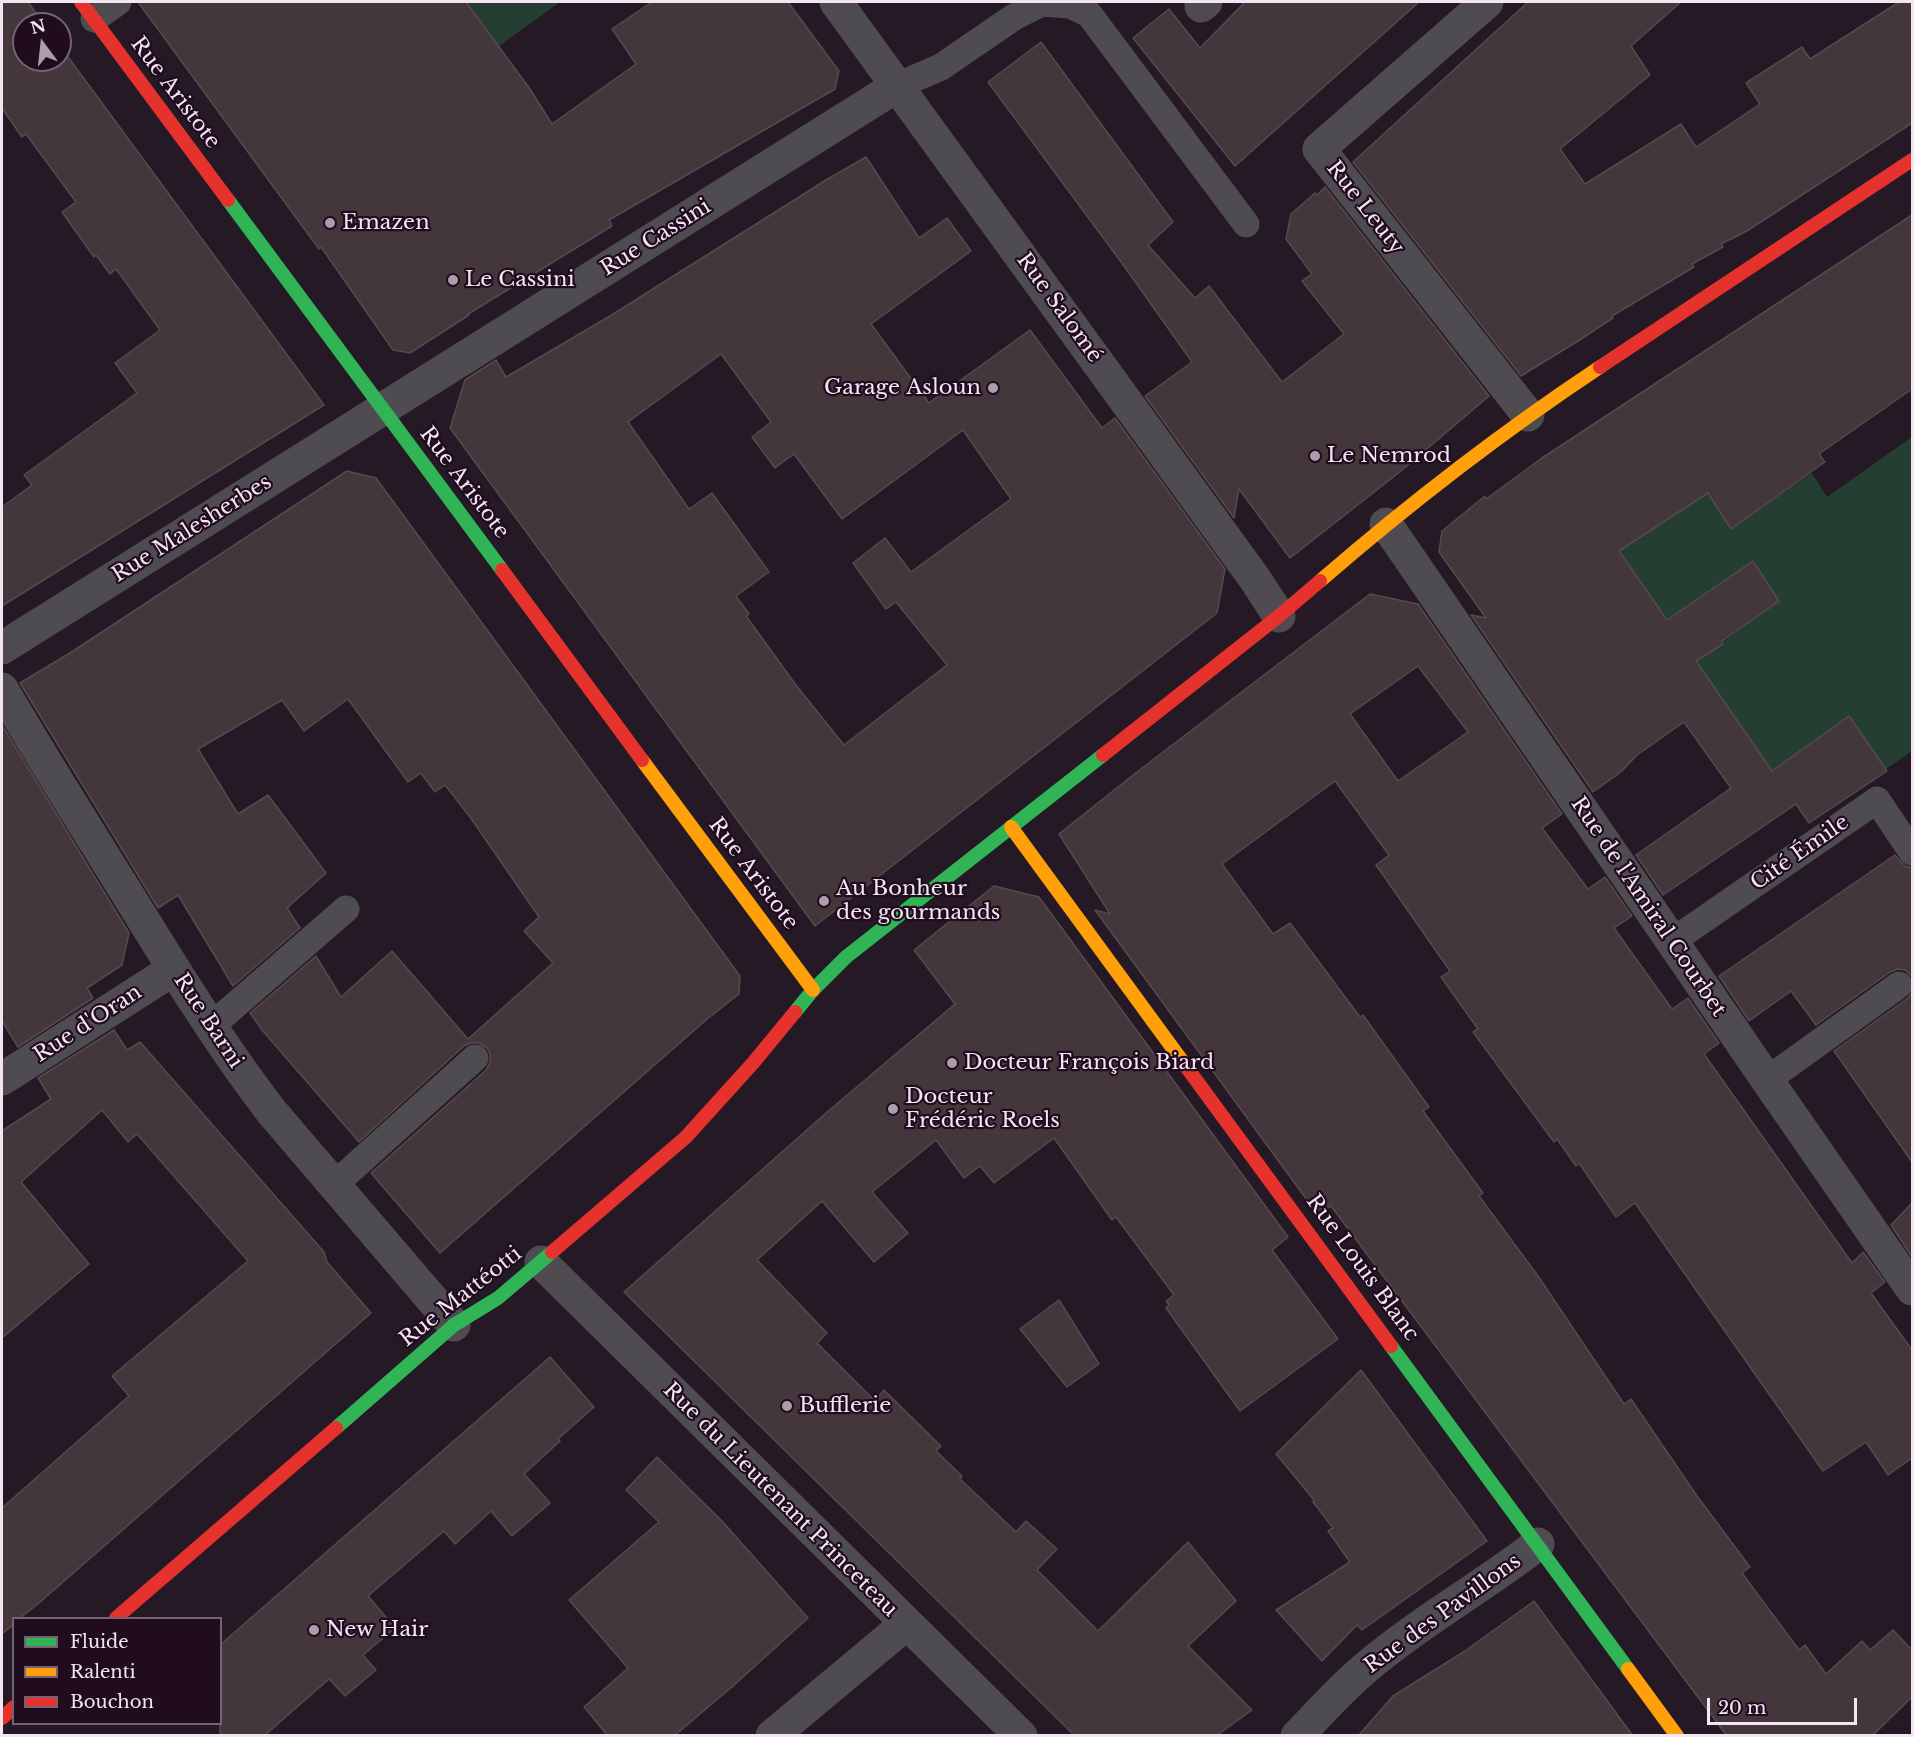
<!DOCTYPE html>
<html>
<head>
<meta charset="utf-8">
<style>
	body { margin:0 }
	#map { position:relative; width:1914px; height:1737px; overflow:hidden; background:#241924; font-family:"Libre Baskerville",serif }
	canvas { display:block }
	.frame { position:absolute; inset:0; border:3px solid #f4e5f3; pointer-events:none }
	.legend { position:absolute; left:12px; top:1617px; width:210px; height:108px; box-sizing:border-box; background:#200b1f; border:2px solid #756274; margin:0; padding:8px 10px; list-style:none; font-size:18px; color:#f4e5f3 }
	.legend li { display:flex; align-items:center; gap:12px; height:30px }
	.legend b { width:30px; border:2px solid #756274 }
	.north { position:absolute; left:12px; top:12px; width:60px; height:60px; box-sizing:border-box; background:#200b1f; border:2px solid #756274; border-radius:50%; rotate:345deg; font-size:16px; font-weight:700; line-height:24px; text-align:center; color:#f4e5f3 }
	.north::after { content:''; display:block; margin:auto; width:21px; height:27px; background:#ab9eab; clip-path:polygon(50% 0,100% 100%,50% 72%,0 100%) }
	.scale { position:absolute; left:1707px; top:1698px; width:150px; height:27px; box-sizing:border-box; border:3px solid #f4e5f3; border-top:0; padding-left:8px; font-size:18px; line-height:21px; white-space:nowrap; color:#f4e5f3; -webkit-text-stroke:4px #200b1f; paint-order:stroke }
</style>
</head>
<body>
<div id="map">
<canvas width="1914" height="1737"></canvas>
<div class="frame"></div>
<ul class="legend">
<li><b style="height:8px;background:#30b455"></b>Fluide</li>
<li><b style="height:8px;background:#ff9f0a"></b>Ralenti</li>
<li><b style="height:8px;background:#e5322d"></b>Bouchon</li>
</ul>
<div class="north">N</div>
<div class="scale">20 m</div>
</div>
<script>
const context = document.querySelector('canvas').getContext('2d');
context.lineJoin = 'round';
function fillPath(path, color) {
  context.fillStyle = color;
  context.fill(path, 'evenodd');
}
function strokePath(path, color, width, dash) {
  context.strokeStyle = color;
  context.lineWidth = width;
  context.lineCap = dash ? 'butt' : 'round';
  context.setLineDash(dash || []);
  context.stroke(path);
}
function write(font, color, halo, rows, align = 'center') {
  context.font = font + ' "Libre Baskerville",serif';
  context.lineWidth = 4.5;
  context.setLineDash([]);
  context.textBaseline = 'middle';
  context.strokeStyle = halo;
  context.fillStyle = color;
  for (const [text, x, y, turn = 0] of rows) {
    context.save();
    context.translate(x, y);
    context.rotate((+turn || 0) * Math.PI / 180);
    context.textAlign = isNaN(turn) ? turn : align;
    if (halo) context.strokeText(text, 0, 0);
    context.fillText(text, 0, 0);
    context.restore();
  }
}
fillPath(new Path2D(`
	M 466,2 L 560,2 L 499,46 Z
	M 1912,437 L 1912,751 L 1886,769 L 1849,717 L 1772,771 L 1696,662 L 1779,601 L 1757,567 L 1722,582 L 1694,601 L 1670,624 L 1591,509 L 1648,532 L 1677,514 L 1664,494 L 1695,473 L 1719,510 L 1762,507 L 1812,473 L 1827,497 Z`), '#243f32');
const building = new Path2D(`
	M 2,2 L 28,2 L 44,24 L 24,24 L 24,60 L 60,60 L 60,46 L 324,405 L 2,606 L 2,507 L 32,485 L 24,475 L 137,393 L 115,363 L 160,330 L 116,269 L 110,274 L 96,255 L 94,257 L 62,212 L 76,202 L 26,134 L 22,137 L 2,108 Z
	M 138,2 L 466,2 L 530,89 L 552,124 L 636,64 L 612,29 L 652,2 L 788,2 L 839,71 L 835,89 L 609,220 L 612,226 L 468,314 L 469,315 L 410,353 L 393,350 L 321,247 L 319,249 Z
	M 1245,2 L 1419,2 L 1235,166 L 1133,38 L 1169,9 L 1200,48 Z
	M 1528,2 L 1681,2 L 1631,46 L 1650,75 L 1560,149 L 1585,184 L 1681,124 L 1696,147 L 1760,104 L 1746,83 L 1802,47 L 1810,59 L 1899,2 L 1912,2 L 1912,123 L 1747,231 L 1721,244 L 1723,247 L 1692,264 L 1694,267 L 1612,316 L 1613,318 L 1578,341 L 1521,376 L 1353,162 Z
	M 1041,42 L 1173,222 L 1148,245 L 1195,298 L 1209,286 L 1282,382 L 1344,334 L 1302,281 L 1312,274 L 1286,239 L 1291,214 L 1315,193 L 1317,195 L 1325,187 L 1489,396 L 1401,471 L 1290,558 L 1239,489 L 1234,518 L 1145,396 L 1192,362 L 1124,266 L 988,82 Z
	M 866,157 L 919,238 L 947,218 L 971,251 L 871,324 L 929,403 L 1030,330 L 1102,428 L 1115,418 L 1225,569 L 1217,613 L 815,926 L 450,428 L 465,380 L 496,360 L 506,377 L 610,316 L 826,180 ZM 721,354 L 771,422 L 752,437 L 775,468 L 794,454 L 842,519 L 963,430 L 1011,499 L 911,572 L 885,538 L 853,563 L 886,609 L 896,602 L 947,665 L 844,745 L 796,685 L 746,616 L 749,614 L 736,596 L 769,572 L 712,493 L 689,509 L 628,422 Z
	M 1912,215 L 1912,389 L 1819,454 L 1825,462 L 1731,529 L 1708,493 L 1619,551 L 1667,620 L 1753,561 L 1779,601 L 1721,642 L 1723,644 L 1696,661 L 1772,771 L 1849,716 L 1887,771 L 1809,823 L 1796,804 L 1663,895 L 1636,855 L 1731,788 L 1684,722 L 1637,755 L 1621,772 L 1593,792 L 1471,615 L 1486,618 L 1439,552 L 1442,531 L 1485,496 L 1486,499 L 1542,458 Z
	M 347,471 L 376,478 L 740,976 L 739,994 L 706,1020 L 440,1253 L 371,1173 L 486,1070 L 490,1062 L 490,1054 L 487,1048 L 479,1043 L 471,1043 L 464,1046 L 359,1142 L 262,1030 L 250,1013 L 316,956 L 341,997 L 392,951 L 468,1039 L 553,963 L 524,931 L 539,917 L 470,817 L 445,785 L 435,792 L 421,773 L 408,782 L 348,699 L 304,731 L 282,700 L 198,749 L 238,814 L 268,795 L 326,873 L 287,908 L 300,928 L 233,986 L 178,895 L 158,908 L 20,683 L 70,653 Z
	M 1370,594 L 1418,604 L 1562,814 L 1542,828 L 1588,889 L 1605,877 L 1632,916 L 1614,928 L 1672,1009 L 1688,998 L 1719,1043 L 1704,1054 L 1852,1263 L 1863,1252 L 1885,1282 L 1871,1293 L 1912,1350 L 1912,1458 L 1888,1475 L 1866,1442 L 1823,1471 L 1635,1203 L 1616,1217 L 1579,1163 L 1576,1166 L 1557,1139 L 1554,1142 L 1473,1032 L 1478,1029 L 1441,977 L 1450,971 L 1376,865 L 1389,855 L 1335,781 L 1222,864 L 1273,934 L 1290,923 L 1360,1017 L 1363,1015 L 1429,1107 L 1423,1111 L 1483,1193 L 1479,1196 L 1538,1276 L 1624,1404 L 1631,1399 L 1697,1496 L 1750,1567 L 1742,1573 L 1799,1650 L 1805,1645 L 1826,1674 L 1862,1641 L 1870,1650 L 1893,1630 L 1912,1650 L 1912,1697 L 1872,1736 L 1727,1736 L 1331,1206 L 1318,1215 L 1095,910 L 1110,914 L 1059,834 L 1133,775 ZM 1418,666 L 1468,732 L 1398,781 L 1350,714 Z
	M 2,725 L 129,933 L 122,965 L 87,988 L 93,998 L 18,1047 L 2,1021 Z
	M 1895,855 L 1905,866 L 1912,868 L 1912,977 L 1905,970 L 1898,969 L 1890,972 L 1816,1025 L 1791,991 L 1749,1021 L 1719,976 Z
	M 994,886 L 1039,897 L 1288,1237 L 1272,1250 L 1338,1339 L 1240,1411 L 1166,1308 L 1169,1305 L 1166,1301 L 1174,1295 L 1116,1217 L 1112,1220 L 1054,1138 L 994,1183 L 980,1166 L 964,1178 L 936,1140 L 872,1192 L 908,1233 L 874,1262 L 822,1201 L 757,1260 L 827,1333 L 817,1343 L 875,1401 L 884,1390 L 941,1446 L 936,1451 L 962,1476 L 960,1479 L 1016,1532 L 1026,1521 L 1057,1549 L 1037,1570 L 1098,1631 L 1188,1542 L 1236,1601 L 1188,1646 L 1252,1710 L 1216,1736 L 1075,1736 L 624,1292 L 826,1113 L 955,1004 L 914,950 Z
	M 1912,993 L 1912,1162 L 1834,1051 L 1908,998 Z
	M 114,1030 L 127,1050 L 140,1042 L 324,1252 L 327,1262 L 371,1313 L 39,1603 L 20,1618 L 14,1618 L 14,1624 L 2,1634 L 2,1508 L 129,1396 L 112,1376 L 248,1261 L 137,1134 L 128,1142 L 102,1110 L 21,1182 L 89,1264 L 2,1338 L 2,1131 L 51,1099 L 38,1078 Z
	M 1912,1203 L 1912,1257 L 1891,1225 Z
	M 1059,1300 L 1099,1364 L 1067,1387 L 1020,1329 Z
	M 550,1357 L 594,1407 L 558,1439 L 560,1441 L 524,1474 L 550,1503 L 512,1536 L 491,1511 L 455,1544 L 444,1531 L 368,1596 L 395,1628 L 363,1655 L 376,1670 L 345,1696 L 329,1679 L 264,1736 L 220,1736 L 220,1645 Z
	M 1361,1370 L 1487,1541 L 1362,1630 L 1357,1625 L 1322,1661 L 1276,1610 L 1350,1562 L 1328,1531 L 1333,1528 L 1313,1502 L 1314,1500 L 1276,1454 Z
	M 657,1457 L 722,1521 L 808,1618 L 733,1686 L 674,1736 L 608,1736 L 584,1707 L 628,1668 L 569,1600 L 659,1522 L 626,1490 Z
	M 1534,1601 L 1633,1736 L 1358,1736 L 1393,1696 L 1465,1651 Z`);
fillPath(building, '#43373c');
strokePath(building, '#574a4e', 1.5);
strokePath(new Path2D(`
	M 94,19 L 118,2
	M 897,86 L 941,67 L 1014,17 L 1042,3 L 1070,5 L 1089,14 L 1246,224
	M 1671,942 L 1877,800 L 1912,852
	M 210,1027 L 346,909
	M 1767,1080 L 1899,985
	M 334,1185 L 475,1058`), '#4f4c51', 27);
strokePath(new Path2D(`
	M 836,2 L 1255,579 L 1279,616
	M 1487,2 L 1319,149 L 1528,415
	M 1201,6 L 1206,2
	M 1386,524 L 1767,1080 L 1912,1289
	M 2,648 L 897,86
	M 2,689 C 39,753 79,816 118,879 C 167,958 215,1038 271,1111 L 454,1325
	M 2,1079 L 174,969
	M 541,1262 L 1021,1736
	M 772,1736 L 906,1624
	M 1297,1736 C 1325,1707 1352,1677 1384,1653 C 1433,1614 1488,1583 1538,1544`), '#4f4c51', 33);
strokePath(new Path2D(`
	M 228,200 L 502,570
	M 795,1012 L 813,990 L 846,957 L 1103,755
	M 1391,1346 L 1628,1669
	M 336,1428 L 454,1325 L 498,1298 L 552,1252`), '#30b455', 14);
strokePath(new Path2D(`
	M 1320,581 C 1409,504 1502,432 1600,367
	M 642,760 L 813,990
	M 1011,827 L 1185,1065
	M 1628,1669 L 1677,1736`), '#ff9f0a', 14);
strokePath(new Path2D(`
	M 81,2 L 228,200
	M 1600,367 L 1912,160
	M 502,570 L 642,760
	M 1103,755 L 1279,616 L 1320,581
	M 1185,1065 L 1391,1346
	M 552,1252 L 686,1137 L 753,1063 L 795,1012
	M 116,1618 L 336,1428
	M 2,1718 L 14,1707`), '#e5322d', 14);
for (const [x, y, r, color] of [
	[330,223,6,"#ab9eab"],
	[453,280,6,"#ab9eab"],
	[993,388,6,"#ab9eab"],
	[1315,456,6,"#ab9eab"],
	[824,901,6,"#ab9eab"],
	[952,1063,6,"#ab9eab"],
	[893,1109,6,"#ab9eab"],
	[787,1406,6,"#ab9eab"],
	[314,1630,6,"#ab9eab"]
]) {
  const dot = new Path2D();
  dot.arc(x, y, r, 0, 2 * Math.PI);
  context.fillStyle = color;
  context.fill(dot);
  strokePath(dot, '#200b1f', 2);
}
write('21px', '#f4e5f3', '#200b1f', [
	["Rue Aristote",175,93,53],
	["Rue Leuty",1365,208,52],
	["Rue Cassini",656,238,-32],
	["Rue Salomé",1059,308,54],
	["Rue Aristote",464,483,53],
	["Rue Malesherbes",192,529,-32],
	["Cité Émile",1800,853,-35],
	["Rue Aristote",753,874,53],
	["Rue de l'Amiral Courbet",1648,907,56],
	["Rue Barni",208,1021,57],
	["Rue d'Oran",88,1024,-33],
	["Rue Louis Blanc",1362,1268,54],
	["Rue Mattéotti",461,1297,-38],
	["Rue du Lieutenant Princeteau",780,1500,45],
	["Rue des Pavillons",1443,1614,-36]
]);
write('21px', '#f4e5f3', '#200b1f', [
	["Emazen",342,223],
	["Le Cassini",465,280],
	["Garage Asloun",981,388,"right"],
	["Le Nemrod",1327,456],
	["Au Bonheur",836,889],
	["des gourmands",836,913],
	["Docteur François Biard",964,1063],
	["Docteur",905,1097],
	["Frédéric Roels",905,1121],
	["Bufflerie",799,1406],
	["New Hair",326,1630]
], 'left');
</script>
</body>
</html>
